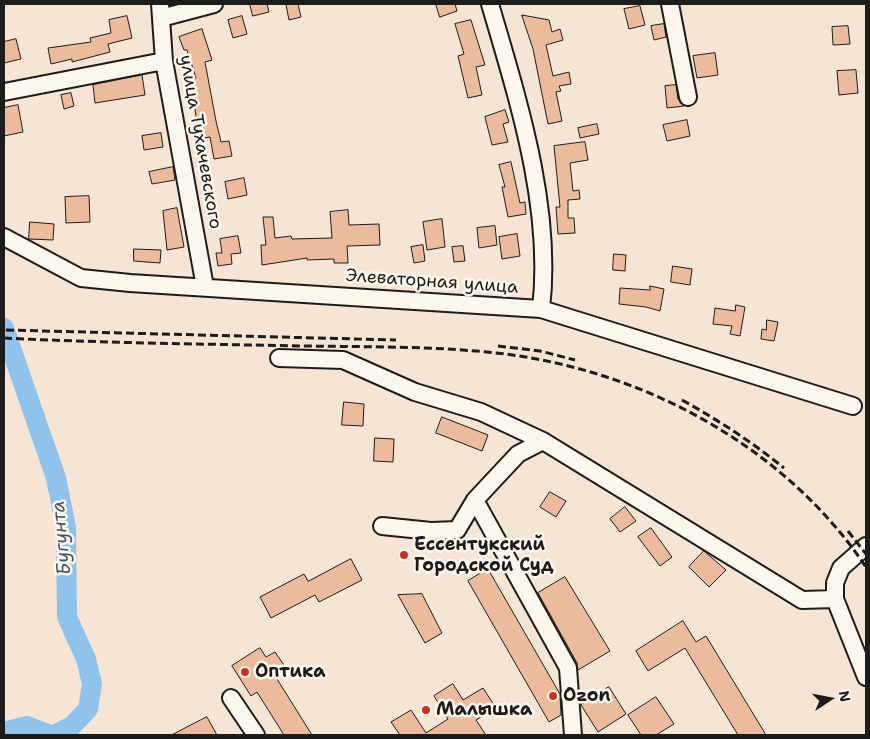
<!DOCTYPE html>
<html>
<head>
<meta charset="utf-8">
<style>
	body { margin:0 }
	#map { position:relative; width:870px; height:739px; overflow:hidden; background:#f6e5d4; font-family:"Shantell Sans",sans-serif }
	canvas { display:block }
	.frame { position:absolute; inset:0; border:5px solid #1c1c1c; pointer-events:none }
	.north { position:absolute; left:805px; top:674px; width:50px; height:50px; -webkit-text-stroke:4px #fbf7ec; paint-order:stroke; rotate:79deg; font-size:14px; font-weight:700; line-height:20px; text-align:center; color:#1c1c1c }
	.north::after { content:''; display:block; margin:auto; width:18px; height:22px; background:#1c1c1c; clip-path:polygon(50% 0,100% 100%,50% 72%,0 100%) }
</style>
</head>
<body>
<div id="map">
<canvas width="870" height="739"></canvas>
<div class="frame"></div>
<div class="north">N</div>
</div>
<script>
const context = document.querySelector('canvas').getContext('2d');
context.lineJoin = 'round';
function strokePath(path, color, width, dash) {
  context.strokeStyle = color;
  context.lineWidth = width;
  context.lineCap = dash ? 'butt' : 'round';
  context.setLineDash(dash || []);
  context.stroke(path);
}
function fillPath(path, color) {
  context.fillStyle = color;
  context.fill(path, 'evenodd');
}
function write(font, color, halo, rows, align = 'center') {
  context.font = font + ' "Shantell Sans",sans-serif';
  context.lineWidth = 5;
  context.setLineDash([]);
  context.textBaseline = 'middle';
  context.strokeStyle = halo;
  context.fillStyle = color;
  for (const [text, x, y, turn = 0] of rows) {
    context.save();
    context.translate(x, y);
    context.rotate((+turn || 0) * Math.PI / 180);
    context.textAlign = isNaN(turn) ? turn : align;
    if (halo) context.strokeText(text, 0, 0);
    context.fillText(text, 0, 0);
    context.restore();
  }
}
strokePath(new Path2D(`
	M 4,328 L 56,478 L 66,528 L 67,617 L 86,659 L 92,684 L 88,709 L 72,726 L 54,735
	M 4,732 L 27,726 L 50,735`), '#8fc3ec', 20);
const building = new Path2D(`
	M 250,4 L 267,4 L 269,12 L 253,16 Z
	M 298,4 L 301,17 L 289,20 L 286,5 Z
	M 436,4 L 455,4 L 457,11 L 440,17 Z
	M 640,6 L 645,25 L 629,29 L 624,9 Z
	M 522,15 L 549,20 L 552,32 L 560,29 L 563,40 L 546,45 L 553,76 L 569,72 L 571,84 L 559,86 L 561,91 L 556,92 L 562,121 L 548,124 L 533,49 Z
	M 127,16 L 132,38 L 108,44 L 110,52 L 72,62 L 72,59 L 51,64 L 48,48 L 91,42 L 90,38 L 111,33 L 109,20 Z
	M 242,16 L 247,34 L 233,38 L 228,20 Z
	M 471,20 L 485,65 L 476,67 L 482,95 L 468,98 L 458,56 L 464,54 L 455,24 Z
	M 664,24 L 666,37 L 654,40 L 651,26 Z
	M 848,26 L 850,44 L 833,45 L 832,27 Z
	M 202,29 L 212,60 L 205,62 L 216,121 L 221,142 L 229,141 L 232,156 L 214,159 L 210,137 L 199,139 L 191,79 L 196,78 L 187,50 L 184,50 L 179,37 Z
	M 16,39 L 21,59 L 4,63 L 4,42 Z
	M 715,53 L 718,75 L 697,78 L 693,56 Z
	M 856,70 L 858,93 L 839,95 L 837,71 Z
	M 142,75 L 145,95 L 95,103 L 93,85 Z
	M 676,85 L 678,99 L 684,106 L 667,108 L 665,86 Z
	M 71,93 L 74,106 L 64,109 L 61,95 Z
	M 18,105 L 23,132 L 4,136 L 4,108 Z
	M 505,110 L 509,122 L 503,124 L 508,142 L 492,145 L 485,117 Z
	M 687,120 L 690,136 L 667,141 L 663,125 Z
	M 597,124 L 599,134 L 580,138 L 578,128 Z
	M 161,133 L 163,147 L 144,150 L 142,136 Z
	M 585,142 L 588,160 L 570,163 L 573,191 L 579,190 L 580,199 L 568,200 L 568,218 L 574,218 L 575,233 L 558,234 L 556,207 L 560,207 L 554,146 Z
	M 511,162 L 520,203 L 525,202 L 526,214 L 508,217 L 502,187 L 505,187 L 499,165 Z
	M 173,167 L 175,180 L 152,184 L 149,172 Z
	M 244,178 L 247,195 L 228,199 L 225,182 Z
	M 89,196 L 90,222 L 66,223 L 65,197 Z
	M 177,208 L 184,247 L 167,250 L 163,211 Z
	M 348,210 L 349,225 L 379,224 L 380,245 L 347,246 L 348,263 L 334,263 L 334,259 L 307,260 L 307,258 L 262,265 L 261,245 L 266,245 L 263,217 L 273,217 L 275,238 L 291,236 L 292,239 L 332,238 L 330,212 Z
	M 442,219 L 445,247 L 427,250 L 423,222 Z
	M 30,222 L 54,224 L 53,240 L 29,239 Z
	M 495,226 L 497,245 L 479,248 L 477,228 Z
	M 517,234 L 520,256 L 502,259 L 499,237 Z
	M 238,236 L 241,253 L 231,254 L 232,264 L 218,266 L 216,253 L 222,253 L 220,239 Z
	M 423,245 L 425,261 L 414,263 L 411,247 Z
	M 463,246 L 465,261 L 454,262 L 452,247 Z
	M 134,249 L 161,250 L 160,263 L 134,261 Z
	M 614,254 L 626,255 L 625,271 L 613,270 Z
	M 673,266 L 692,269 L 690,285 L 671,282 Z
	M 650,286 L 664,289 L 660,311 L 646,307 L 619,304 L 620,288 L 650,290 Z
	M 736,305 L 745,307 L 740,336 L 730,334 L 732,326 L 713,324 L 715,308 L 735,311 Z
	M 767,320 L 778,322 L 774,341 L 761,339 L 762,329 L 766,330 Z
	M 344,402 L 364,404 L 363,426 L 342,425 Z
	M 442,417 L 488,435 L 482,451 L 436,433 Z
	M 375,438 L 394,439 L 393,462 L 374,461 Z
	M 550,492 L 566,501 L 556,517 L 540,507 Z
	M 625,507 L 636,521 L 620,532 L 610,519 Z
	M 651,528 L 672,557 L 660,566 L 638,537 Z
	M 704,551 L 726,570 L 709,587 L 689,567 Z
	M 351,559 L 362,580 L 319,602 L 315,595 L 271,618 L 260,597 L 304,574 L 308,581 Z
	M 488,569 L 560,694 L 561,715 L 549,722 L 468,581 Z
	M 565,577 L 610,651 L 578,670 L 577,663 L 538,593 Z
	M 422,594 L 442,633 L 425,643 L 398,595 Z
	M 683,621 L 696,642 L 706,636 L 766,735 L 738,735 L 685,648 L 648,671 L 636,651 Z
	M 260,648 L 266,657 L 275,652 L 288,671 L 277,679 L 312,735 L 284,735 L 257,692 L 251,696 L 232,666 Z
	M 453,684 L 463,700 L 483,688 L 496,708 L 476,720 L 486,735 L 400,735 L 391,722 L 411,710 L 426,733 L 448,719 L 434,696 Z
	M 609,687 L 626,714 L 598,732 L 581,705 Z
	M 656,697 L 674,724 L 656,735 L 641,735 L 628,715 Z
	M 207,717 L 217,735 L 172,735 Z`);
fillPath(building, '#ecbb9d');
strokePath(building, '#1c1c1c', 1);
const minor = new Path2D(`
	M 160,4 L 164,61 L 205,287
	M 490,4 C 518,100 553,208 541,309
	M 670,4 L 688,97
	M 161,18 L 214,4
	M 4,92 L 164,61
	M 4,237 L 81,278 L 130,283 L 541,309 L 853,406
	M 279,358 L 343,360 L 415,392 L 481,412 L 543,441
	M 382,526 L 431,531 L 457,530 L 475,500
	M 866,546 L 841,568 L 835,583 L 835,599 L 866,677
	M 231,698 L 256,735
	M 573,735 L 568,668 L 475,500 L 518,454 L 543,441 L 802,600 L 835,599`);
strokePath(minor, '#1c1c1c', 20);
strokePath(minor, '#fbf7ec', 16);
strokePath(new Path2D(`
	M 6,330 L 396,340
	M 4,338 C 104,343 204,344 304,346 C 371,347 439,346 505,354 C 647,372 786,448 866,567
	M 498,346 L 540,351 L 575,360
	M 682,400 C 718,420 752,442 784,468
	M 848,531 L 866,554`), '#1c1c1c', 3, [8, 4]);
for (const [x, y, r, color] of [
	[404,555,5,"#c8321e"],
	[245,672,5,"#c8321e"],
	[553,696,5,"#c8321e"],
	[426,710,5,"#c8321e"]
]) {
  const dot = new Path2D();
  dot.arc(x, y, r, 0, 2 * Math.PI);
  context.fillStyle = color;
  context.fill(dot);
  strokePath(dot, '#fbf7ec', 2);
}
write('18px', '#1c1c1c', '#fbf7ec', [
	["улица Тухачевского",200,142,80],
	["Элеваторная улица",432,282,4]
]);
write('bold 18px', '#1c1c1c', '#fbf7ec', [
	["Ессентукский",414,545],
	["Городской Суд",414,566],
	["Оптика",255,672],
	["Ozon",563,696],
	["Малышка",436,710]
], 'left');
write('italic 19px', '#445665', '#fbf7ec', [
	["Бугунта",62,538,-95]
]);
</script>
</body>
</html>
